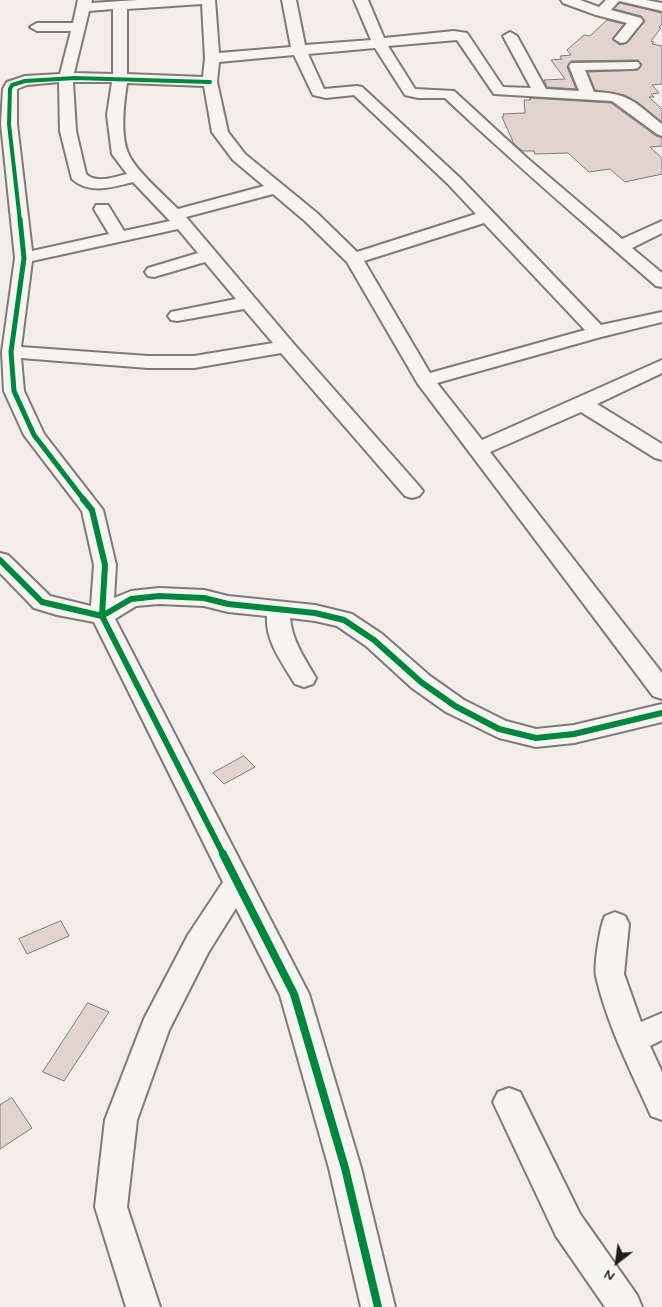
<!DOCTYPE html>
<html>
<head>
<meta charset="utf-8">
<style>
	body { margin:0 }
	#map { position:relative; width:662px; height:1307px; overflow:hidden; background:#f3ede8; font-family:Mynerve,sans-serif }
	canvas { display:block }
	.north { position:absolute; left:592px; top:1237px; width:50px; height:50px; -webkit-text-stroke:4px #f6f6f2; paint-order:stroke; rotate:210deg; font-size:14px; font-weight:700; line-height:20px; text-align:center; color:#1c1c1c }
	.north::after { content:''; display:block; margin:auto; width:18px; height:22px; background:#1c1c1c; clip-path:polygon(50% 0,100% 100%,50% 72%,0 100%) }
</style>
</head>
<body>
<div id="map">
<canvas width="662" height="1307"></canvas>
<div class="north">N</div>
</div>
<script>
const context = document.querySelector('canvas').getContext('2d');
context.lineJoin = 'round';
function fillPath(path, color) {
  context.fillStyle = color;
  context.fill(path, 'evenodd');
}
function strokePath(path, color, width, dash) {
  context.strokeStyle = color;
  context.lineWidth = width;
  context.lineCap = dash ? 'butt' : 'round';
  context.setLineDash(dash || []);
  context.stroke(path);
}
const building = new Path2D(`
	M 620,3 L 662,13 L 662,24 L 659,27 L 661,28 L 651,41 L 654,42 L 652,44 L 662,46 L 662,84 L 652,85 L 659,93 L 651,94 L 654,97 L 649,97 L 662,109 L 662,122 L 639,103 L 625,95 L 595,90 L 588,72 L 638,70 L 642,64 L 638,60 L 571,61 L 567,67 L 576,89 L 547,87 L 544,80 L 565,79 L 551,60 L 562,59 L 560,56 L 571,55 L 567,50 L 584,35 L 590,36 L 607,20 L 624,24 L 612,39 L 620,45 L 627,43 L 645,21 L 641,16 L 614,9 Z
	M 530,98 L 611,103 L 656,136 L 662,138 L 662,146 L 650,147 L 662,158 L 662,174 L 625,182 L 610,169 L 589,172 L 568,153 L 535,154 L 534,151 L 523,151 L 514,144 L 502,117 L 504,116 L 503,114 L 525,113 L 524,100 L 530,100 Z
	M 244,756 L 255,767 L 224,784 L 213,773 Z
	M 61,921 L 69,936 L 27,954 L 19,939 Z
	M 88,1003 L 109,1012 L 64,1081 L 43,1072 Z
	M 12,1098 L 32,1128 L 0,1149 L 0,1105 Z`);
fillPath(building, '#e1d4cf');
strokePath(building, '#7d7a78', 1);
const minor = new Path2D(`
	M 78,0 L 92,0 L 91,3 L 138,0 L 215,0 L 219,53 L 291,47 L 282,0 L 296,0 L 305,45 L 371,40 L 354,0 L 368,0 L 384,38 L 454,31 L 467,33 L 503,87 L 531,88 L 503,36 L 510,32 L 517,36 L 546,89 L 579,91 L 569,66 L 571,63 L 638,62 L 640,65 L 638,68 L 633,69 L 585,70 L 594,92 C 630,93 635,103 662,124 L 662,136 L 657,134 L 612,101 L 494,94 L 457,40 L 388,46 L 415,89 L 454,91 L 527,158 L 622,239 L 662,221 L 662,233 L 632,248 L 662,273 L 662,287 L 656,286 C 585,224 514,163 445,98 L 418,98 L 405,95 L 375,48 L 308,54 L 324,89 L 357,86 L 362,87 L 460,178 L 601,325 L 662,312 L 662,322 L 601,337 L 437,383 L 482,440 L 662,360 L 662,373 L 597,404 L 662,444 L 662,460 L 655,458 L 581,412 L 490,452 L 662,673 L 662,699 L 653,696 L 418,384 L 347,262 L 305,221 L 273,194 L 186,217 L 293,343 L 419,486 L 423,491 L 419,496 L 412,498 L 405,496 L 281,353 L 194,368 L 148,368 L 21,358 L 24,391 L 44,434 L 103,510 L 116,565 L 114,598 L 131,591 L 159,588 L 204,590 L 228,596 L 315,605 L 352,614 L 382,634 L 430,676 L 464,700 L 506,721 L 536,729 L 574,725 L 662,704 L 662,722 L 574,743 L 536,747 L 499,738 L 446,712 L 412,688 L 366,646 L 337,626 L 315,621 L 290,618 C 292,641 305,659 316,678 L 313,684 L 304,687 L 295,684 C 283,664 265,641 267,616 L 228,612 L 204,606 L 159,604 L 136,606 L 115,619 L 309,994 L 361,1168 L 395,1307 L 361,1307 L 329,1168 L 280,995 L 236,908 L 208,953 L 169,1030 L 137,1120 L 127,1207 L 160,1307 L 126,1307 L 95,1207 L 105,1120 L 144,1019 L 188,935 L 223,882 L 94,622 L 57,615 L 34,608 L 0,573 L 0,553 L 8,555 L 50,596 L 91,606 L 94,565 L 82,511 L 24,435 L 4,391 L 2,352 L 15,258 L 1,124 L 3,89 L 7,82 L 25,76 L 60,74 L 71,31 L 37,31 L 30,27 L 37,23 L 73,23 ZM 202,4 L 205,58 L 203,77 L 127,74 L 127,9 ZM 113,9 L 113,74 L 74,73 L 89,11 ZM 294,55 L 313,95 L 326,98 L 354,95 L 448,184 L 476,214 L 357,252 L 317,213 L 245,154 L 228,132 L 217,82 L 219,62 ZM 59,82 L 60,131 L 72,179 C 90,195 113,187 133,182 L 170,221 L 124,231 L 108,205 L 96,205 L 94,209 L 109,234 L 32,251 L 17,124 L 17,89 L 27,85 ZM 73,82 L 112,82 L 107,115 L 112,154 L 127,174 C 114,177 96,184 86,174 L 76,131 ZM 127,83 L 204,86 L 212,132 L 233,160 L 264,186 L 178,209 C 165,196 134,169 128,153 C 120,134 124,102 127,83 ZM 484,223 L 585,330 L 430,373 L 364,261 ZM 178,229 L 198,253 L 148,268 L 145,272 L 148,276 L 154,277 L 205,262 L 236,299 L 171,312 L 168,316 L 171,320 L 177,321 L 244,309 L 273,343 L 194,356 L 148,356 L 21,347 L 32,261 Z
	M 561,0 L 580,0 L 599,7 L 606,0 L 646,0 L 662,3 L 662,11 L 619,1 L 611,10 L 641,18 L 643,21 L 626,42 L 621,43 L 614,39 L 627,23 L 596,15 L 563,3 Z
	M 615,912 L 625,916 L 629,924 L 624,974 L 641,1022 L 662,1013 L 662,1040 L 650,1046 L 662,1072 L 662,1120 L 651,1116 C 631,1071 607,1025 596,976 C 594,965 600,926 605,916 Z
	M 509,1088 L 520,1092 L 580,1214 L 637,1295 L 642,1307 L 605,1307 L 556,1236 L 493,1102 L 498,1092 Z`);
strokePath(minor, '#7d7a78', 4);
fillPath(minor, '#f5f4f1');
strokePath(new Path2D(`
	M 20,221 L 9,124 L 10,89 L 12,85 L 25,81 L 75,78 L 210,82`), '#00873e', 4);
strokePath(new Path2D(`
	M 20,219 L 24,258 L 11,352 L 14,391 L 34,435 L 84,500`), '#00873e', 5);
strokePath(new Path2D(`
	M 0,560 L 42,602 L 102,616 L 105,565 L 92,510 L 83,499
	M 224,856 L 102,616 L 131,599 L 159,596 L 204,598 L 228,604 L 315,613 L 344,620 L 374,640 L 421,682 L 455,706 L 499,729 L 536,738 L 574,734 L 662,713`), '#00873e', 6);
strokePath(new Path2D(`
	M 223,854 L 294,994 L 345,1168 L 378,1307`), '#00873e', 8);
</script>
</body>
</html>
